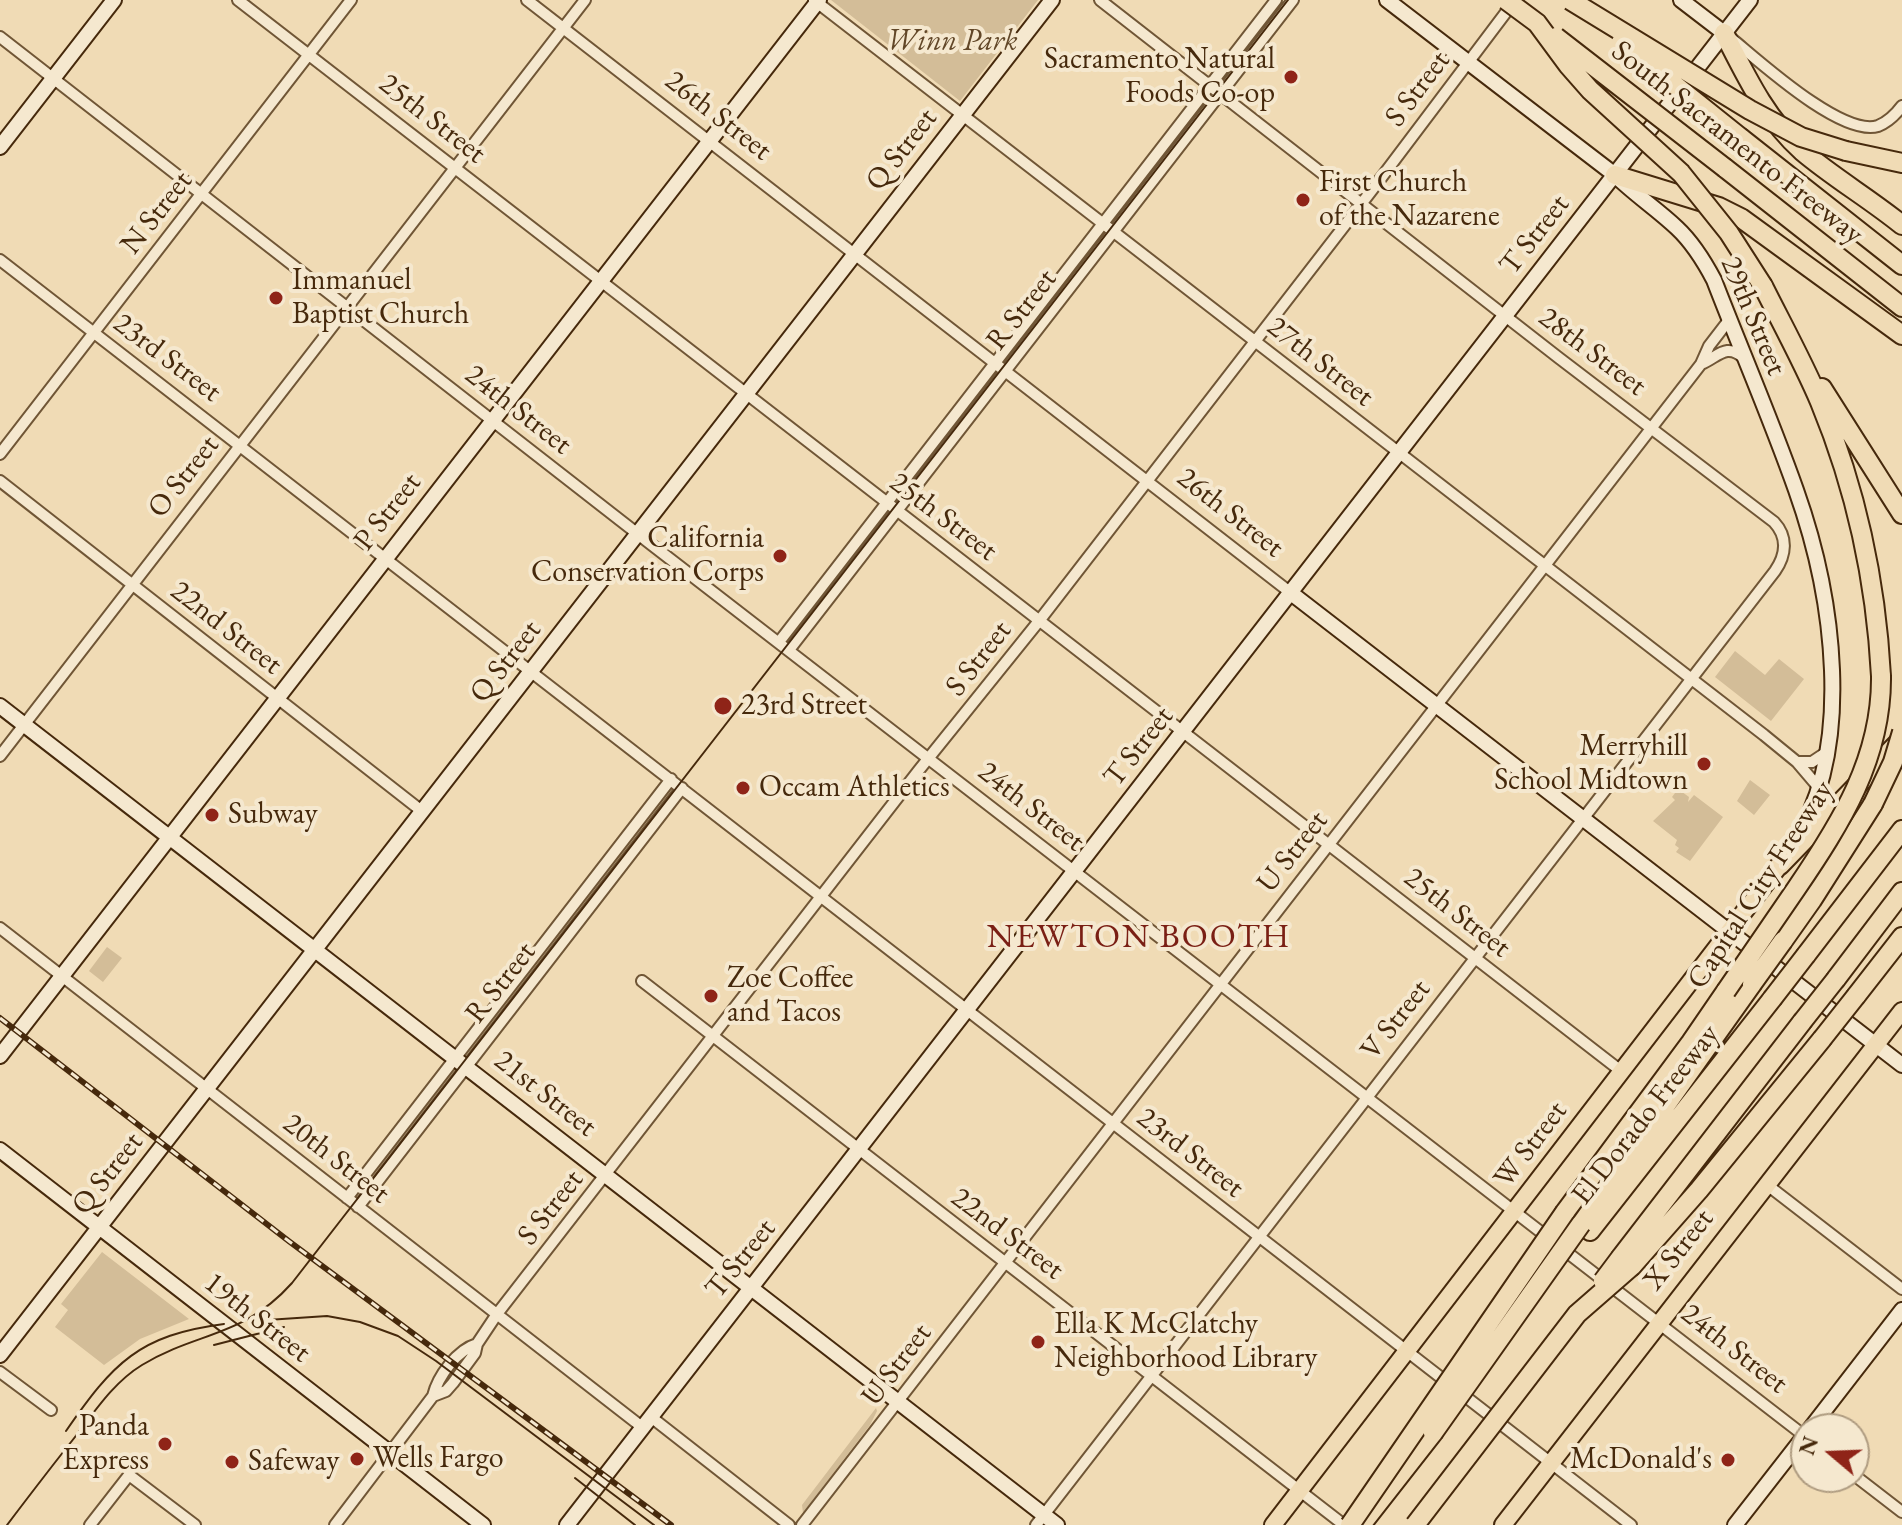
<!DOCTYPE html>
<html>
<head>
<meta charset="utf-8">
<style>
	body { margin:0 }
	#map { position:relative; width:1902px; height:1525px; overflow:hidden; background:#f0dbb5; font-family:"EB Garamond",serif }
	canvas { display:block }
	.north { position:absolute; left:1790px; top:1413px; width:80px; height:80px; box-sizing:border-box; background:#f5e8cf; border:2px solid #af9c81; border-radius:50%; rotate:289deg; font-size:22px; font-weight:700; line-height:32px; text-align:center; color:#46290c }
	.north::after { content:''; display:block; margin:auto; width:28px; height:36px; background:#8f2418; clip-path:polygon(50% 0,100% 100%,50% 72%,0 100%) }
</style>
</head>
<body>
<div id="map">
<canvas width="1902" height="1525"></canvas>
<div class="north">N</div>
</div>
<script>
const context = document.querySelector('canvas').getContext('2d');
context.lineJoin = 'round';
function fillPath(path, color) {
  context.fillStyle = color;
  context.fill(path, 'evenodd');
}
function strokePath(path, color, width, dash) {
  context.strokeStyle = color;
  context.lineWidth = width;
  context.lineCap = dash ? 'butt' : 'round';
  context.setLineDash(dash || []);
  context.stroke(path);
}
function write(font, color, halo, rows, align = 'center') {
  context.font = font + ' "EB Garamond",serif';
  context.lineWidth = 8;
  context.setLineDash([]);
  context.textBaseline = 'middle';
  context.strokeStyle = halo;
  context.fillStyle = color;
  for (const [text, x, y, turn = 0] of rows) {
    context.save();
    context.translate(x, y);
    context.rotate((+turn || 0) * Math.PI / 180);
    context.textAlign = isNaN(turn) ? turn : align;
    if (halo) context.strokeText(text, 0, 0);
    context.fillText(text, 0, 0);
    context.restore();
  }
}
fillPath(new Path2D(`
	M 831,0 L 1038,0 L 960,101 Z
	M 1735,651 L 1765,675 L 1779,659 L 1804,679 L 1771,721 L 1715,677 Z
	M 1750,780 L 1770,795 L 1754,815 L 1737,801 Z
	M 1678,789 L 1689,797 L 1688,802 L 1694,795 L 1723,817 L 1690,861 L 1676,852 L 1679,848 L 1675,845 L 1677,840 L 1653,821 L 1675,800 L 1672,797 Z
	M 107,947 L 122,958 L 103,982 L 89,971 Z
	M 102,1252 L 189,1319 L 140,1339 L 104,1365 L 55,1327 L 68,1310 L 61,1304 Z
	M 876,1408 L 877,1411 L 870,1425 L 803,1513 L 802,1505 Z`), '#d3bd98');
const street = new Path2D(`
	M 238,0 L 1621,1071
	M 527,0 L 1291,593
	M 814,0 L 1764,735 L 1797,762 L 1820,789
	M 0,37 L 652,545 L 1806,1437
	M 1732,39 C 1760,62 1842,137 1878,126 C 1888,122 1896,114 1902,106
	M 0,260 L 1631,1525
	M 1701,364 C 1718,357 1726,342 1744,358
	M 0,454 L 351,0
	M 0,481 L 423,812
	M 779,642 L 1276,0
	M 789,650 L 1293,0
	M 0,756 L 585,0
	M 1797,762 L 1812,762 L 1827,752
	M 0,928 L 642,1427
	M 642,981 L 1344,1525
	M 1766,1184 L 1902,1289
	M 347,1198 L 671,779
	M 358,1207 L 682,788
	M 0,1372 L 51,1410
	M 433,1396 L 446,1391 L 453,1383 L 475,1353 L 477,1344 L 497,1314 L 919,770 L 1039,621 L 1372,190 L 1513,3
	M 651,1417 L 789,1525
	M 1854,1475 L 1902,1512
	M 90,1525 L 129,1475 L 195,1525
	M 335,1525 L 433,1396 C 438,1376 457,1350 477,1344
	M 802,1525 L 1701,364 L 1709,346 L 1729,320
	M 1036,1525 L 1775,571 C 1786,555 1788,537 1774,522 L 1559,358 L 1100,0`);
const secondary = new Path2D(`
	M 1387,0 L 1615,175 C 1634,194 1657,209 1677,228 C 1693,243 1704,261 1714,280 C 1741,350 1771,419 1796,490 C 1833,594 1856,748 1793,844
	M 1681,0 L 1724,33
	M 0,147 L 114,0
	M 1291,593 L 1902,1065
	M 0,706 L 1057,1525
	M 0,1056 L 819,0
	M 0,1150 L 483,1525
	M 0,1355 L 1052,0
	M 1810,1429 L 1902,1310
	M 567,1525 L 1750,0
	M 1735,1525 L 1806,1434`);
const primary = new Path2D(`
	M 1273,1525 L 1780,865
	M 1503,1525 L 1902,1011`);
const highway = new Path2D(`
	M 1724,33 C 1746,76 1766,119 1802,151 C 1834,178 1870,199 1902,225
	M 1741,138 L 1902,265
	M 1846,151 L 1902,163
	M 1725,168 L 1902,307
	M 1615,175 L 1719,207 L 1741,218 L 1902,335
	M 1763,286 C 1782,324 1803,362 1820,402 C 1856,489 1876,582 1881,676
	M 1822,388 L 1902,514
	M 1780,865 L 1902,739
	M 1783,941 L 1812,900 L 1873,804
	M 1806,955 L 1902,830
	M 1836,979 L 1902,892
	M 1856,996 L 1902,937
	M 1565,1212 L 1691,1042 L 1726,991
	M 1582,1223 L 1752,984
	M 1590,1231 L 1772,999
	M 1621,1257 L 1802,1022
	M 1632,1266 L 1699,1190 L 1822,1039
	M 1361,1525 L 1433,1433`);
strokePath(street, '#705636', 14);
strokePath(secondary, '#46290c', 18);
strokePath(primary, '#46290c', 20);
strokePath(highway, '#46290c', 22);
strokePath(street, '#f5e8cf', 10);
strokePath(secondary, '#f5e8cf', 14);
strokePath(primary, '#f0dbb5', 16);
strokePath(highway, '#f0dbb5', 18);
strokePath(new Path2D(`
	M 252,1321 L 327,1316 L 360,1322 L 398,1336 L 436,1361 L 654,1525
	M 214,1345 L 284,1327
	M 66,1431 C 113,1363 139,1335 224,1324
	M 575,1478 L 635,1525
	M 7,1525 C 29,1496 52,1466 75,1437 C 95,1411 114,1382 142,1365 C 198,1331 243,1338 292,1283 L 1288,0`), '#46290c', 2);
const rail = new Path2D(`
	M 0,1018 L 290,1242 L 671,1525`);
strokePath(rail, '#46290c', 6);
strokePath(rail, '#f5e8cf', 3, [9]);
const highwayBridge = new Path2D(`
	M 1506,0 L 1537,23 L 1568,65 L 1590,90 L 1681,173 L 1729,233 L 1763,286
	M 1570,0 L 1750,110 L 1801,137 L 1846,151
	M 1556,37 L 1725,168
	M 1621,42 L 1741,138
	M 1873,804 L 1893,762 L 1902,732
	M 1752,984 L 1783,941
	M 1726,991 C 1749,957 1773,923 1796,889 C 1841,823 1882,758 1881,676
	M 1772,999 L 1806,955
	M 1802,1022 L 1836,979
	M 1822,1039 L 1856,996
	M 1603,1281 L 1621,1257
	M 1433,1433 L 1581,1224
	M 1350,1525 L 1565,1212
	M 1415,1525 L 1577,1314 L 1632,1266`);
strokePath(highwayBridge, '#46290c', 22, []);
strokePath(highwayBridge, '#f0dbb5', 18);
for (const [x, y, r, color] of [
	[1291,77,8,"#8f2418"],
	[1303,200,8,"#8f2418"],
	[276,298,8,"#8f2418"],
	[780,556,8,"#8f2418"],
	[723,706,10,"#8f2418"],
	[1704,764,8,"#8f2418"],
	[743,788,8,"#8f2418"],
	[212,815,8,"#8f2418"],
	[711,996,8,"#8f2418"],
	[1038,1342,8,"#8f2418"],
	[165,1444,8,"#8f2418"],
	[357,1459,8,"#8f2418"],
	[1728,1460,8,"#8f2418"],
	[232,1462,8,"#8f2418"]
]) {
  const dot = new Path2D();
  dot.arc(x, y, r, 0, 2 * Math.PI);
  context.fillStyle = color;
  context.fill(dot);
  strokePath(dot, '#f5e8cf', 3);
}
write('italic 30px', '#624728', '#f5e8cf', [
	["Winn Park",952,42]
]);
write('30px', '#46290c', '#f5e8cf', [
	["Sacramento Natural",1275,60,"right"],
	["Foods Co-op",1275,94,"right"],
	["First Church",1319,183],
	["of the Nazarene",1319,217],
	["Immanuel",292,281],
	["Baptist Church",292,315],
	["California",764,539,"right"],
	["Conservation Corps",764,573,"right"],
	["23rd Street",741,706],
	["Merryhill",1688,747,"right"],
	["School Midtown",1688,781,"right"],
	["Occam Athletics",759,788],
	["Subway",228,815],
	["Zoe Coffee",727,979],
	["and Tacos",727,1013],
	["Ella K McClatchy",1054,1325],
	["Neighborhood Library",1054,1359],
	["Panda",149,1427,"right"],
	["Express",149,1461,"right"],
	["Wells Fargo",373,1459],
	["McDonald's",1712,1460,"right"],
	["Safeway",248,1462]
], 'left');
write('30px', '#46290c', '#f5e8cf', [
	["S Street",1418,89,-53],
	["26th Street",718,116,38],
	["25th Street",432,119,38],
	["South Sacramento Freeway",1737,143,38],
	["Q Street",902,150,-52],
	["N Street",157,213,-52],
	["T Street",1535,235,-52],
	["R Street",1022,310,-52],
	["29th Street",1753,316,67],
	["28th Street",1592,352,37],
	["23rd Street",167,358,37],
	["27th Street",1320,362,38],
	["24th Street",518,410,38],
	["O Street",184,477,-52],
	["P Street",388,512,-52],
	["26th Street",1230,513,38],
	["25th Street",943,517,37],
	["22nd Street",226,628,38],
	["S Street",979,659,-52],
	["Q Street",506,662,-52],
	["T Street",1139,747,-52],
	["24th Street",1031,807,38],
	["U Street",1293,852,-52],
	["Capital City Freeway",1761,885,-57],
	["25th Street",1457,913,38],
	["R Street",501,983,-52],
	["V Street",1396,1020,-52],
	["21st Street",545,1094,38],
	["El Dorado Freeway",1646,1115,-52],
	["W Street",1531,1145,-53],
	["23rd Street",1190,1153,38],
	["20th Street",336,1159,38],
	["Q Street",108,1174,-52],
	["S Street",551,1208,-52],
	["22nd Street",1007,1234,37],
	["X Street",1679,1250,-52],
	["T Street",741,1259,-51],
	["19th Street",257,1318,38],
	["24th Street",1734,1349,38],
	["U Street",897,1365,-53]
]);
context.letterSpacing = '2px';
write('34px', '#7a1f14', '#f5e8cf', [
	["NEWTON BOOTH",1139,938]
]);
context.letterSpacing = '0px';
</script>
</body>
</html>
